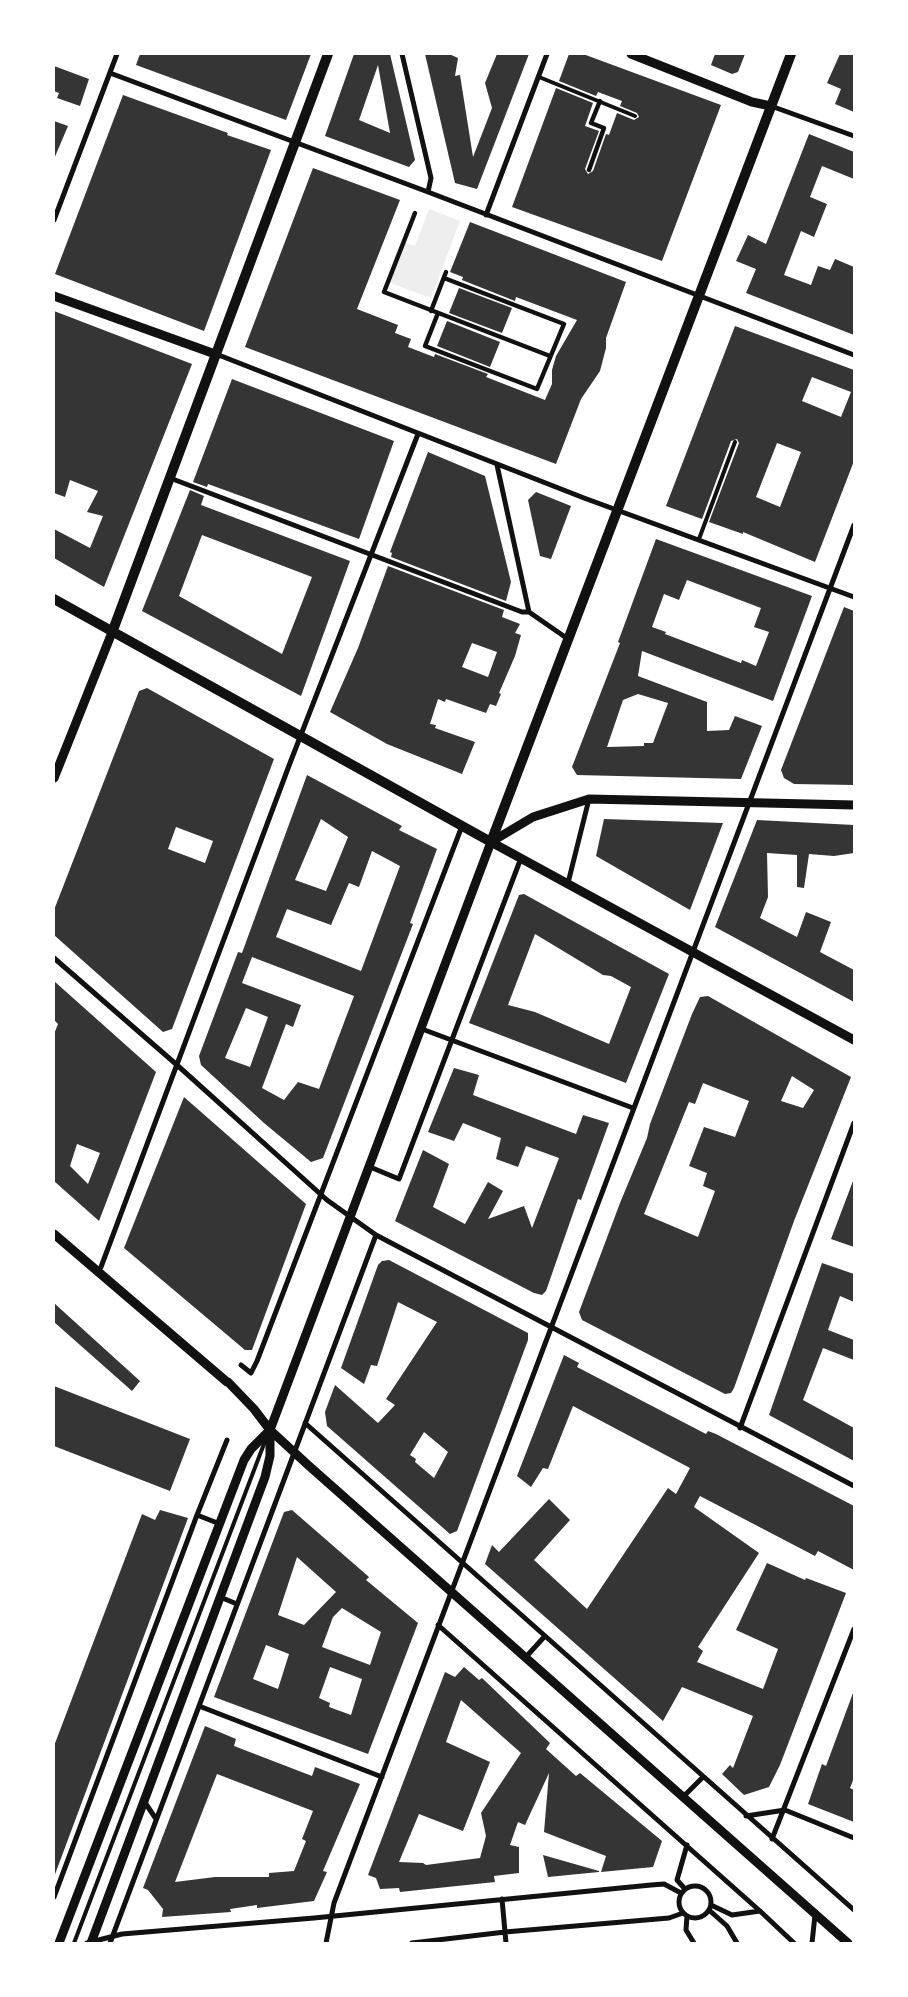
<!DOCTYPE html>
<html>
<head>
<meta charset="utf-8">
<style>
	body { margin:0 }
	#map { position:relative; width:908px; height:1997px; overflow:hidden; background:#fff; font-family:Overpass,sans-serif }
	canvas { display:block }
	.frame { position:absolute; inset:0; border:55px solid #fff; pointer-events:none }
</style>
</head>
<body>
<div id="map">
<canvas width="908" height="1997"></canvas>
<div class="frame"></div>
</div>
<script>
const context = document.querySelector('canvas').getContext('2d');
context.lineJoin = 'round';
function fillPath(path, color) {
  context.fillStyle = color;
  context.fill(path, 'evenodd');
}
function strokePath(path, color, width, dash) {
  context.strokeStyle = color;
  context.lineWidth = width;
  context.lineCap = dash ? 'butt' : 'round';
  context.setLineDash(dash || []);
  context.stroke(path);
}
fillPath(new Path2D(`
	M 429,209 L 460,221 L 431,298 L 388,282 L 403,242 L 415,246 Z`), '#eee');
fillPath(new Path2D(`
	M 140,54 L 311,54 L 286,120 L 136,65 Z
	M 354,54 L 390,54 L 415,160 L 409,167 L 325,136 ZM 378,65 L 390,133 L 359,120 Z
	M 425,54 L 449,54 L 458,58 L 455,76 L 460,75 L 473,157 L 492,108 L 485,83 L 497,54 L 529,54 L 477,189 L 455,183 Z
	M 569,54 L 583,54 L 721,105 L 662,261 L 512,207 L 556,88 L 593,103 L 585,126 L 599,131 L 585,169 L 588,174 L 593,171 L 606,134 L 609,135 L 617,113 L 634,120 L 639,117 L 637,113 L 620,106 L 622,101 L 598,92 L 596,96 L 559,81 Z
	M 715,54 L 745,54 L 738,72 L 732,74 L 711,65 Z
	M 840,54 L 854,54 L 854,112 L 835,104 L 841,89 L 827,83 Z
	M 54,66 L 89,79 L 80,106 L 57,98 L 59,93 L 54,91 Z
	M 123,95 L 228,133 L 227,135 L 271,150 L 204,331 L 55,274 Z
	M 54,121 L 68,126 L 54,159 Z
	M 809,134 L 854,152 L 854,179 L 822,166 L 810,197 L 827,204 L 814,237 L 801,231 L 784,275 L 811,285 L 818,266 L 830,270 L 835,259 L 854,267 L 854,335 L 746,293 L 756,269 L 736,261 L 748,235 L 766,244 Z
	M 313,168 L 400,200 L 357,309 L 398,325 L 395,333 L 411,339 L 408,347 L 434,357 L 435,354 L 488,374 L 486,377 L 545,400 L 552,384 L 552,370 L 556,356 L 577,320 L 516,297 L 515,301 L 462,280 L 463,277 L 450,272 L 470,222 L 626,282 L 606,338 L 606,348 L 600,371 L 581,399 L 556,464 L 245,347 Z
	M 459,288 L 512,308 L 502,333 L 449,313 Z
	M 54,311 L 192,364 L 104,587 L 54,558 L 54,529 L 90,548 L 103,516 L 87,512 L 98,491 L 70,480 L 65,497 L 54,493 Z
	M 447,321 L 500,342 L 490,367 L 437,346 Z
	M 735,326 L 854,370 L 854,461 L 815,562 L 743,532 L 743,534 L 709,522 L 739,443 L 737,439 L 731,441 L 702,519 L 666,506 ZM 812,377 L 851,392 L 841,417 L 802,401 ZM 777,443 L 801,452 L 780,507 L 756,497 Z
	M 232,379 L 394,441 L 359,539 L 208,484 L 207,487 L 193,482 Z
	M 428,452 L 485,476 L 511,582 L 506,601 L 391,557 L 392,553 L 390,552 Z
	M 190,490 L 204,496 L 201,505 L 350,561 L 301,696 L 142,611 ZM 202,535 L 312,577 L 282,654 L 179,596 Z
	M 536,492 L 571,506 L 551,559 L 540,556 L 528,500 Z
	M 656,539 L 812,596 L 773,701 L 642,651 L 638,676 L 707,702 L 707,731 L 729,730 L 735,716 L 762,726 L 741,779 L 577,775 L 572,767 L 620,643 L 618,642 ZM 687,580 L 761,608 L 754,627 L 769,632 L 756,666 L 742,660 L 741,663 L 665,634 L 666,632 L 652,627 L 664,594 L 679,600 ZM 638,694 L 668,703 L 653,743 L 644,743 L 644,746 L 607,747 L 623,700 Z
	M 388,566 L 504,610 L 502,617 L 520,624 L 515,633 L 521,635 L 515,656 L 499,693 L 501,694 L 496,706 L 490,704 L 486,713 L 446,699 L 445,702 L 438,699 L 430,724 L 436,725 L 435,728 L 475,742 L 462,774 L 387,744 L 330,712 L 358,648 ZM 472,643 L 497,652 L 488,677 L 462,667 Z
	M 844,607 L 854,611 L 854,785 L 794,784 L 784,778 L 781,770 Z
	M 147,688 L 274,759 L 172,1029 L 163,1032 L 54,935 L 54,910 L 139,691 ZM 176,827 L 213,841 L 205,863 L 168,849 Z
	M 307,775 L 402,826 L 399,830 L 437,849 L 410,923 L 413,924 L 323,1158 L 311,1162 L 264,1123 L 201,1065 L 199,1056 L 238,952 L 242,953 ZM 321,819 L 348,837 L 326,891 L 295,880 ZM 372,851 L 400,866 L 361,971 L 276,937 L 287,909 L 331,925 L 349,883 L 359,887 ZM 252,957 L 354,996 L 319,1089 L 298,1082 L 284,1100 L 262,1088 L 286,1024 L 293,1027 L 301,1005 L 242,983 ZM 246,1008 L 268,1017 L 250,1067 L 225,1058 Z
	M 604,819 L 723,823 L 690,910 L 596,856 Z
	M 757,820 L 854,825 L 854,853 L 834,856 L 809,854 L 804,888 L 797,887 L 797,855 L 767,853 L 768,897 L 760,918 L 797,937 L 806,912 L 831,922 L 820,952 L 854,970 L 854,1002 L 715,927 Z
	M 524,894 L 669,974 L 626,1083 L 469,1023 L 519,895 ZM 535,934 L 603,975 L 611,976 L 631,987 L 609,1044 L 535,1012 L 508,1005 Z
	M 54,981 L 156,1072 L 99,1221 L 54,1181 L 54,1034 L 58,1024 L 54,1020 ZM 77,1144 L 100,1153 L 88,1184 L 70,1166 Z
	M 708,996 L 851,1077 L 794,1221 L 734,1388 L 731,1393 L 725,1394 L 582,1320 L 579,1312 L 620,1203 L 647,1138 L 650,1124 L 692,1014 L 700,997 ZM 792,1076 L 814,1090 L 803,1108 L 781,1101 ZM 703,1083 L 749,1101 L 735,1137 L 704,1127 L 689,1166 L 707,1173 L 703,1186 L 715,1191 L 698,1237 L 644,1214 L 689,1102 L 695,1104 Z
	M 454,1068 L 479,1075 L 473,1095 L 576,1134 L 583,1115 L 609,1123 L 581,1200 L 578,1199 L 546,1291 L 542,1295 L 534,1293 L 395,1221 L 423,1150 L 449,1164 L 433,1207 L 465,1224 L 488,1182 L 503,1191 L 488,1219 L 524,1206 L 532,1228 L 559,1158 L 526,1146 L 518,1167 L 496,1159 L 501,1138 L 463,1123 L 454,1141 L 428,1132 Z
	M 184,1097 L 306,1204 L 252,1350 L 245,1350 L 124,1248 Z
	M 853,1181 L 854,1181 L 854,1247 L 831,1239 Z
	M 389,1260 L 528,1333 L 528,1340 L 457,1531 L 450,1534 L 327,1426 L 325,1412 L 335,1385 L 378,1423 L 395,1405 L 386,1399 L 437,1322 L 398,1302 L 377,1366 L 371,1365 L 364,1384 L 341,1368 L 378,1265 L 382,1261 ZM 424,1432 L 448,1452 L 434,1478 L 415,1462 L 416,1459 L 410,1455 Z
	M 822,1263 L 854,1274 L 854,1302 L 840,1296 L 828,1330 L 854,1340 L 854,1360 L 823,1348 L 803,1400 L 854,1428 L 854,1461 L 769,1415 Z
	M 54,1303 L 140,1381 L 132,1391 L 54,1322 Z
	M 564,1355 L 579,1363 L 577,1367 L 706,1434 L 708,1431 L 716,1434 L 854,1506 L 854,1570 L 818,1551 L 815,1556 L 700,1496 L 694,1507 L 759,1553 L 698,1647 L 703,1651 L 697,1662 L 763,1689 L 778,1649 L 736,1630 L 767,1563 L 805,1580 L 806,1578 L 846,1593 L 780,1765 L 769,1787 L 744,1795 L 722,1774 L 730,1765 L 733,1768 L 753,1716 L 682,1687 L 663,1721 L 485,1564 L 492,1545 L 499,1552 L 549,1499 L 570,1520 L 534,1560 L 587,1609 L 668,1488 L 676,1494 L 690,1468 L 573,1406 L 548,1469 L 543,1468 L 531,1487 L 517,1476 Z
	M 54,1386 L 190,1439 L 170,1491 L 54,1446 Z
	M 160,1510 L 188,1518 L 54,1877 L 54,1746 L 142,1514 L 155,1520 Z
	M 292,1510 L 369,1577 L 366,1580 L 418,1623 L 368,1754 L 214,1697 L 284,1512 ZM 297,1557 L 336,1592 L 304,1625 L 278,1615 ZM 342,1608 L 381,1632 L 370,1665 L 322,1647 L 333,1617 ZM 266,1645 L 289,1654 L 278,1689 L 253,1679 ZM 330,1667 L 362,1679 L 351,1715 L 329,1707 L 330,1703 L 319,1698 Z
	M 464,1667 L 479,1680 L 482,1678 L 550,1743 L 546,1749 L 576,1776 L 580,1773 L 662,1841 L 653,1867 L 601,1872 L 606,1856 L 544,1832 L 549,1773 L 525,1825 L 518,1822 L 510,1845 L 519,1847 L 519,1873 L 494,1876 L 495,1882 L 400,1892 L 399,1888 L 380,1889 L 376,1878 L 368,1875 L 445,1672 L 455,1677 ZM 461,1700 L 521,1753 L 481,1813 L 486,1836 L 480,1858 L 426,1865 L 423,1863 L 399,1862 L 419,1814 L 463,1831 L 490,1762 L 446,1742 Z
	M 853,1693 L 854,1778 L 850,1788 L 854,1790 L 854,1822 L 808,1804 L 822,1764 L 826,1766 Z
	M 205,1726 L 236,1739 L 234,1746 L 312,1776 L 315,1767 L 360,1784 L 323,1871 L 327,1872 L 314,1901 L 257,1908 L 257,1905 L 230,1909 L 231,1912 L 162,1917 L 163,1909 L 148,1890 L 143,1888 ZM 217,1774 L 313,1811 L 302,1839 L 306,1841 L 294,1871 L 269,1873 L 269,1877 L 215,1877 L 175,1882 Z
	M 543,1855 L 599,1871 L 599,1872 L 548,1877 Z`), '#353535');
strokePath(new Path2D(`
	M 539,77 L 635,116
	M 699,539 L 735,442
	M 74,1943 L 267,1436`), '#111', 4);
strokePath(new Path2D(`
	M 589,170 L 604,128 L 591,123 L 600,101
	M 415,213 L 384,292 L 550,356
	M 431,311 L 446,272
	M 438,313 L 425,346 L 537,389 L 564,324 L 444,278`), '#111', 4.5);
strokePath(new Path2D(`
	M 402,54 L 431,178 L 428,192
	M 110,73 L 428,192 L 854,355
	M 771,106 L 854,136
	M 486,215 L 547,54
	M 54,220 L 117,54
	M 216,354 L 584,498 L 854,597
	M 497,465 L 529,612
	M 170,478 L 522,612 L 529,612 L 568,639
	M 568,883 L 589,799
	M 54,958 L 177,1065 L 327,1200 L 376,1235 L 854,1486
	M 422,1029 L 633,1108
	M 370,1167 L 399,1179 L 521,858
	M 101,1267 L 290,763 L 418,434
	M 241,1365 L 251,1373 L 257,1361 L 462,826
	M 305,1423 L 854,1910
	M 740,1428 L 854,1123
	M 197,1515 L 220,1524
	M 220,1597 L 237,1604
	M 438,1625 L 760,1911 L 794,1943
	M 525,1658 L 545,1636
	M 199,1706 L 382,1777
	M 683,1797 L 703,1777
	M 144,1801 L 156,1819
	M 746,1816 L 785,1810 L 854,1838
	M 772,1839 L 854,1629
	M679 1902a16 16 0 1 1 32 0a16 16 0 1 1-32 0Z
	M 685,1889 L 677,1880 L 687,1845
	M 54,1897 L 197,1515 L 227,1440
	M 502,1899 L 506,1943
	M 711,1905 L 732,1915 L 760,1911
	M 709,1910 L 727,1926 L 737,1943
	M 687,1916 L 686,1930 L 694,1943
	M 87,1943 L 122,1934 L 314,1918 L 651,1885 L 664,1884 L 681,1893
	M 110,1943 L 376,1235
	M 326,1943 L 334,1903 L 854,525
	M 412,1943 L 505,1932 L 669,1918 L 683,1913
	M 812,1943 L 815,1915`), '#111', 5);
strokePath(new Path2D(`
	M 631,54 L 752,102 L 771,106
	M 54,296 L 215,354
	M 54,778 L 113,630
	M 491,842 L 854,1040
	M 491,842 L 533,817 L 589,799 L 854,805
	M 54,1234 L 227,1382
	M 228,1382 L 254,1409 L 270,1430 L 308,1465 L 848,1943
	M 59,1943 L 244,1460 L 251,1449 L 270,1430 L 491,842
	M 91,1943 L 265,1477 L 270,1456 L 270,1430`), '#111', 9);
strokePath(new Path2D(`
	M 54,599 L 491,842 L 791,54
	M 113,630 L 328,54`), '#111', 10);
</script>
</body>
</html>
